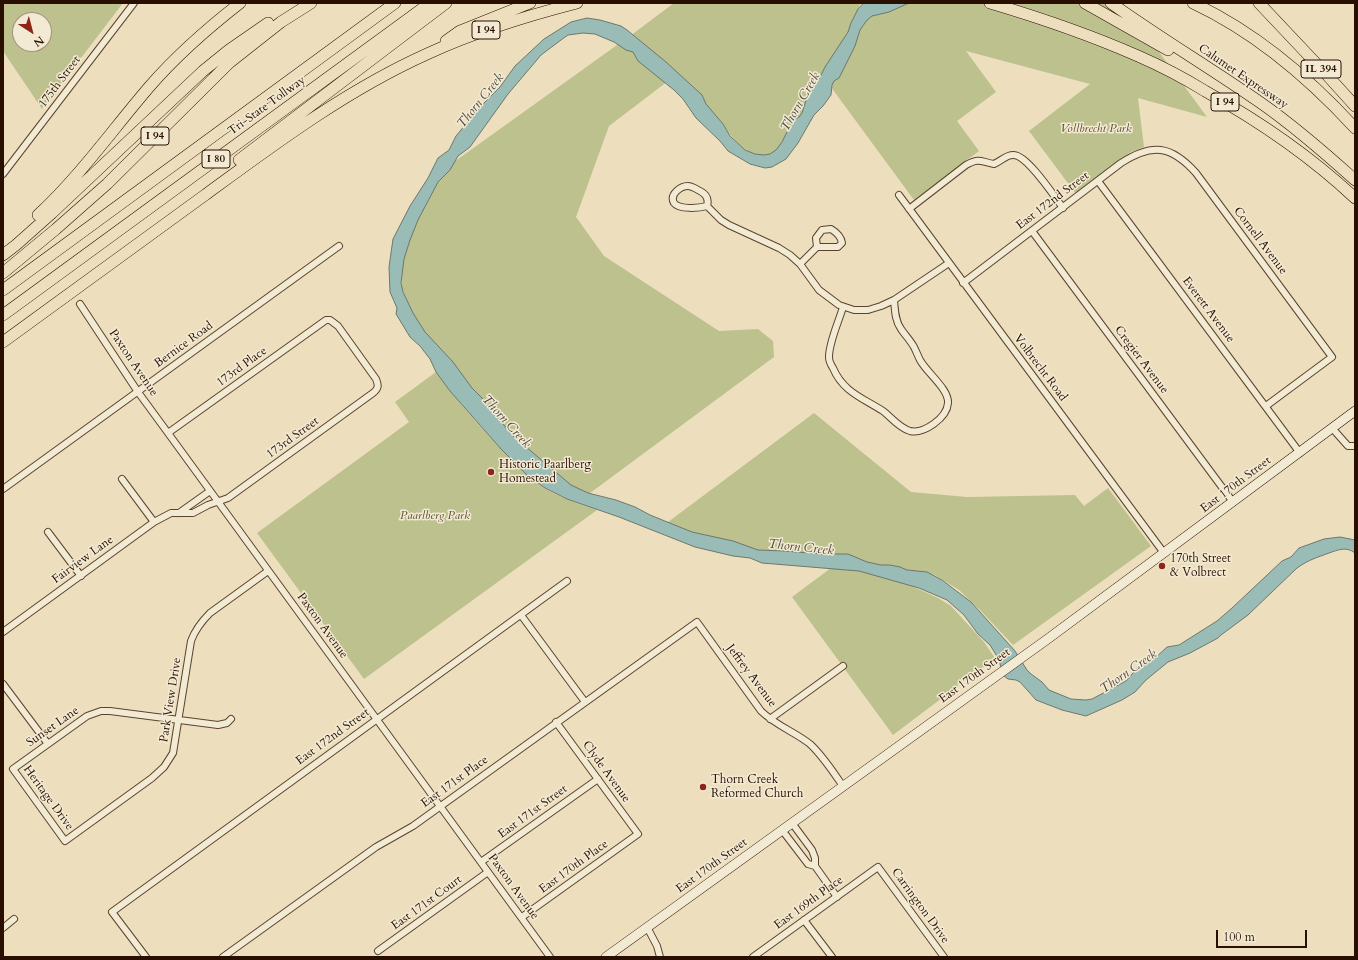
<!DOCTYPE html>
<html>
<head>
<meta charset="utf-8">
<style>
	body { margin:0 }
	#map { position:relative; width:1358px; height:960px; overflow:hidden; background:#eddfbd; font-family:Cardo,serif }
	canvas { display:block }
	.frame { position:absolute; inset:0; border:4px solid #280f00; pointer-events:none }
	.north { position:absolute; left:12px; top:12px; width:40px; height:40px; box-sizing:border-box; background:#f3ead4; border:1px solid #a2927f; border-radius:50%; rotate:144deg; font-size:11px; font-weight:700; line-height:16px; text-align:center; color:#280f00 }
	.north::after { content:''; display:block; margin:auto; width:14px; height:18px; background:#8f2418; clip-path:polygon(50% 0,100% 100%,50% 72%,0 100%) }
	.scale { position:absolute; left:1216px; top:930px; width:91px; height:18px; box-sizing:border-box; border:2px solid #280f00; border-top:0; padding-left:5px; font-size:12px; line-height:14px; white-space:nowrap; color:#280f00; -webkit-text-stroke:3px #f3ead4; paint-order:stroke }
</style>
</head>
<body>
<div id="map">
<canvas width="1358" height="960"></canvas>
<div class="frame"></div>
<div class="north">N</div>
<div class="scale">100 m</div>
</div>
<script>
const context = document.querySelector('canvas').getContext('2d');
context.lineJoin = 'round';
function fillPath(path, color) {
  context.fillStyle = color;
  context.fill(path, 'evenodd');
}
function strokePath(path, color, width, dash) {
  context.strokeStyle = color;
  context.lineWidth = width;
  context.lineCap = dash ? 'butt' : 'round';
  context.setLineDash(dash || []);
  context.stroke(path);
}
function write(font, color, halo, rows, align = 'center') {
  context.font = font + ' Cardo,serif';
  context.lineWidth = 3;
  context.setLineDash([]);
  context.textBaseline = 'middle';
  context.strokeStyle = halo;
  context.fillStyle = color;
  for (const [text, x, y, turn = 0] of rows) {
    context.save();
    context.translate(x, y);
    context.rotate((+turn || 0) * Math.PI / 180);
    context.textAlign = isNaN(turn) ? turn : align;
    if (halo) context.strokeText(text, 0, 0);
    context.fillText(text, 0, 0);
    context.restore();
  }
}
fillPath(new Path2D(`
	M 3,3 L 123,3 L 42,109 L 3,51 ZM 20,20 L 44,20 L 44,44 L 20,44 Z
	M 674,3 L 1123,3 L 1207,117 L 1138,98 L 1144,147 L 1129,153 L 1076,194 L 1029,131 L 1090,84 L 966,51 L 996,92 L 957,121 L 979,151 L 914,200 L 825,79 L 870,14 L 884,10 L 860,4 L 850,36 L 783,145 C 780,148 777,151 773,153 C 752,163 732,139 723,124 L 630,36 Z
	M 624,40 L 672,78 L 609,126 L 576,217 L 604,256 L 719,331 L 758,329 L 773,341 L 774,357 L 582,499 L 559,491 L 418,330 L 402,288 L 401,260 L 420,211 L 447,167 Z
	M 436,372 C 453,395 471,417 491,438 C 507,456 524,474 544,488 C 560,498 580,504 597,510 L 364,679 L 257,533 L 409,422 L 395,402 Z
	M 814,413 L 911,492 L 967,497 L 1075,495 L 1084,506 L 1108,488 L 1151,546 L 1013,645 L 979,609 L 959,590 L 935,575 L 852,561 L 792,557 L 698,540 L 664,525 Z
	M 835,565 L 901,579 L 914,587 L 938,598 L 951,606 L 984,642 L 995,658 L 893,735 L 792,597 Z`), '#bcc18e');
const water = new Path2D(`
	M 864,3 L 909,3 L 889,12 L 872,16 L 867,20 L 860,30 L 855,46 L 839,78 L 834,81 L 832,85 L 831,95 L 823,106 L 814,115 L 798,143 L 786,159 L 772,167 L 765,168 L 750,164 L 728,151 L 720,141 L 696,118 L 683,99 L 674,90 L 638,61 L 633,52 L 626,50 L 614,42 L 595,34 L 583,33 L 568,35 L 565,37 L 541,55 L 536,61 L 508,94 L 470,147 L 458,156 L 450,170 L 438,182 L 418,220 L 410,240 L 404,259 L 401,283 L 403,292 L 413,313 L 425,332 L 453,362 L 472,388 L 483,399 L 512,435 L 571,485 L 588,493 L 616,500 L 635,507 L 650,515 L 692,532 L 733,541 L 758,550 L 785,551 L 821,554 L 848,554 L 867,562 L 881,565 L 890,565 L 900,567 L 907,570 L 927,572 L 942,580 L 971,602 L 1015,651 L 1027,670 L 1031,674 L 1042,682 L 1049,690 L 1071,699 L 1086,700 L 1092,699 L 1126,681 L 1138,667 L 1143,664 L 1152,661 L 1167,647 L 1179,645 L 1217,621 L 1232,608 L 1282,561 L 1291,557 L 1299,548 L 1324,539 L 1340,537 L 1355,540 L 1355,553 C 1346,546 1338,550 1329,553 C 1316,558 1310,559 1297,568 L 1248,615 L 1221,635 L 1218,638 L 1190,653 L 1168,662 L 1146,680 L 1135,692 L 1122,700 L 1086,716 L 1062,710 L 1036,700 L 1020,682 L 1016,680 L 1008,679 L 1004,676 L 998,658 L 990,645 L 978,634 L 964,615 L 947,600 L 919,588 L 859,571 L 762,563 L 750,558 L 733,556 L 695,547 L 619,517 L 567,499 L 545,488 L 528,476 L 501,449 L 450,391 L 436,372 L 430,359 L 420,346 L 410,337 L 396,314 L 397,308 L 390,292 L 389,267 L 393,239 L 410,206 L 428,178 L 438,158 L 449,150 L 456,136 L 480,107 L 500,87 L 515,66 L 544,39 L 571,22 L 587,18 L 600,20 L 621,26 L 627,30 L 666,62 L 702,95 L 706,104 L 723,124 L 730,136 L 745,150 L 755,154 L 764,155 L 770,154 L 776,150 L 782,142 L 793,120 L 799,117 L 802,113 L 811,85 L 819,79 L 825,67 L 848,32 L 851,23 L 858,9 Z`);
fillPath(water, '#9abcb6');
strokePath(water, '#6c776d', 1);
const street = new Path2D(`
	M 3,174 L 134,3
	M 1098,181 L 1300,453
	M 899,195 L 1164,553
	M 707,206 C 700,208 679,210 674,203 C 669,194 681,186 688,186 C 692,186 696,189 700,191 C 706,194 709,199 707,206 L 721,220 L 729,225 L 779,248 L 790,255 L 800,264 L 819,290 L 839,305 L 854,310 L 868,310 L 881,306 L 894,300 L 949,263
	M 909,209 L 966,165 C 980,157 981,162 994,164 C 1001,161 1007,154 1014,155 C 1028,156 1054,196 1063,208
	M 1032,231 L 1233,502
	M 800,264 L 817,247 L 838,247 L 842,243 C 841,236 836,232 831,229 L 822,230 L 816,238 L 817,247
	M 963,283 L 1121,163 C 1152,143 1171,145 1196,173 L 1332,357 L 1266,406
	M 80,304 L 138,392 L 168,433 L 550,957
	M 843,307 C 839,321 829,342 829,357 C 829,360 831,365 833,368 C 843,392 863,398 883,411 C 891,417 899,428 910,431 C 924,434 947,418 948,403 C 949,389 927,373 920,360 C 918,356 916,351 914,347 C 910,340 905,335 901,329 C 895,321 895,310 894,300
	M 1332,428 L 1348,446 L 1355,446
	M 122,479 L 154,522
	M 3,489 L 339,246
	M 179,513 L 210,491
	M 48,532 L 81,576
	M 521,615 L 585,702
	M 3,632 L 154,522 L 171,513 L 193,513 L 208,505 L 228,498 L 373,393 C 378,389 379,386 376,379 L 338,326 L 330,320 L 326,320 L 168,433
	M 3,684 L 48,744
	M 231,719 L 227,723 L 218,725 L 110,711 L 101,711 L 87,716 L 13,769 L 65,841 L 152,778 L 164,767 L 173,753 L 191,641 C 195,630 201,622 210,613 L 268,571
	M 770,719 L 843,666
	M 792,823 L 812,850 L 815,858 L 815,866 L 837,897
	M 782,830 L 808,864 L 815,866
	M 481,862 L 598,779
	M 522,917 L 638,834 L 556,722
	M 804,920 L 832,957
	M 647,927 L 657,946 L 660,957
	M 3,928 L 14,919
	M 378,951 L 488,872
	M 146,957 L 112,912 L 567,581
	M 223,957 L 376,847 L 413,826 L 697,622 L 761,711 C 775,725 795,732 810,744 C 823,756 833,772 843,786
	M 753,957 L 878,867 L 944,957`);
const secondary = new Path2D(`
	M 606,957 L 1049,638 L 1355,411`);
const highway = new Path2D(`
	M 990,3 C 1041,18 1090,35 1138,56 C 1161,66 1184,78 1205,91 C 1259,121 1310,156 1355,198
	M 1085,3 L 1168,50
	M 1111,3 C 1160,38 1212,69 1261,103 C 1294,126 1325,153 1355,180
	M 1193,3 C 1255,32 1309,78 1355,128
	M 1259,3 L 1327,75 L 1355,106
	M 446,41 L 460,31 L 530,3
	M 239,160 L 446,3
	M 38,215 C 80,176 113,129 150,86 C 177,55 208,28 240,3
	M 3,255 L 16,245 L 52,213 L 203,71 L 229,50 L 268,23
	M 3,273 L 56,229 L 107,184 L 229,63 L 281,22 L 311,3
	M 3,290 L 395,3
	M 3,315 L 430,3
	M 3,342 C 70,293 138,244 205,195 C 276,143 347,90 427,54 C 475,32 526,16 577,3`);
strokePath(street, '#59432f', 8);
strokePath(secondary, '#280f00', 10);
strokePath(highway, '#280f00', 12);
strokePath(street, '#f3ead4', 6);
strokePath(secondary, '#f3ead4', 9);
strokePath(highway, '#eddfbd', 11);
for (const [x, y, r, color] of [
	[491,472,4,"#8f2418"],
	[1162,566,4,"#8f2418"],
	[703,787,4,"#8f2418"]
]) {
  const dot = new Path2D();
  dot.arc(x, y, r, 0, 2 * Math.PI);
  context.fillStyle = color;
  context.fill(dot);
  strokePath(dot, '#f3ead4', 1.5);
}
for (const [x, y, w] of [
	[486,30,28],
	[1321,69,40],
	[1225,102,28],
	[155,136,28],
	[216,159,28]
]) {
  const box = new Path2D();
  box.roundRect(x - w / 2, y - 9, w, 18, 3);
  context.fillStyle = '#f3ead4';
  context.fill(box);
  strokePath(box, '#280f00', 1);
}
write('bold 11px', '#280f00', null, [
	["I 94",486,30],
	["IL 394",1321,69],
	["I 94",1225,102],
	["I 94",155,136],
	["I 80",216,159]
]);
write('12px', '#280f00', '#f3ead4', [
	["Calumet Expressway",1243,77,34],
	["175th Street",60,82,-53],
	["Tri-State Tollway",267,106,-36],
	["East 172nd Street",1053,201,-37],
	["Cornell Avenue",1260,241,53],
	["Everett Avenue",1208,310,53],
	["Bernice Road",184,345,-36],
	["Cregier Avenue",1141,360,53],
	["Paxton Avenue",133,363,56],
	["173rd Place",242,367,-36],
	["Volbrecht Road",1040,368,53],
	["173rd Street",293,438,-36],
	["East 170th Street",1236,485,-37],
	["Fairview Lane",83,560,-36],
	["Paxton Avenue",322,626,54],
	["Jeffrey Avenue",751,676,53],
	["East 170th Street",975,676,-36],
	["Park View Drive",171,700,-81],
	["Sunset Lane",53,727,-35],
	["East 172nd Street",333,737,-36],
	["Clyde Avenue",606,772,54],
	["East 171st Place",455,782,-36],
	["Heritage Drive",48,798,54],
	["East 171st Street",533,812,-36],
	["East 170th Street",712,866,-36],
	["East 170th Place",574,867,-36],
	["Paxton Avenue",513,887,54],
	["East 171st Court",427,903,-36],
	["East 169th Place",809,903,-36],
	["Carrington Drive",920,906,54]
]);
write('italic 12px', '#5c4d32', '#f3ead4', [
	["Vollbrecht Park",1096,129],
	["Paarlberg Park",435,516]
]);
write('12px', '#280f00', '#f3ead4', [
	["Historic Paarlberg",499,465],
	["Homestead",499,479],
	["170th Street",1170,559],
	["& Volbrect",1170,573],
	["Thorn Creek",711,780],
	["Reformed Church",711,794]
], 'left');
write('italic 13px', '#504c40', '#f3ead4', [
	["Thorn Creek",481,101,-51],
	["Thorn Creek",801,102,-60],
	["Thorn Creek",506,422,48],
	["Thorn Creek",801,548,6],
	["Thorn Creek",1129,672,-35]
]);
</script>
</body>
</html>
